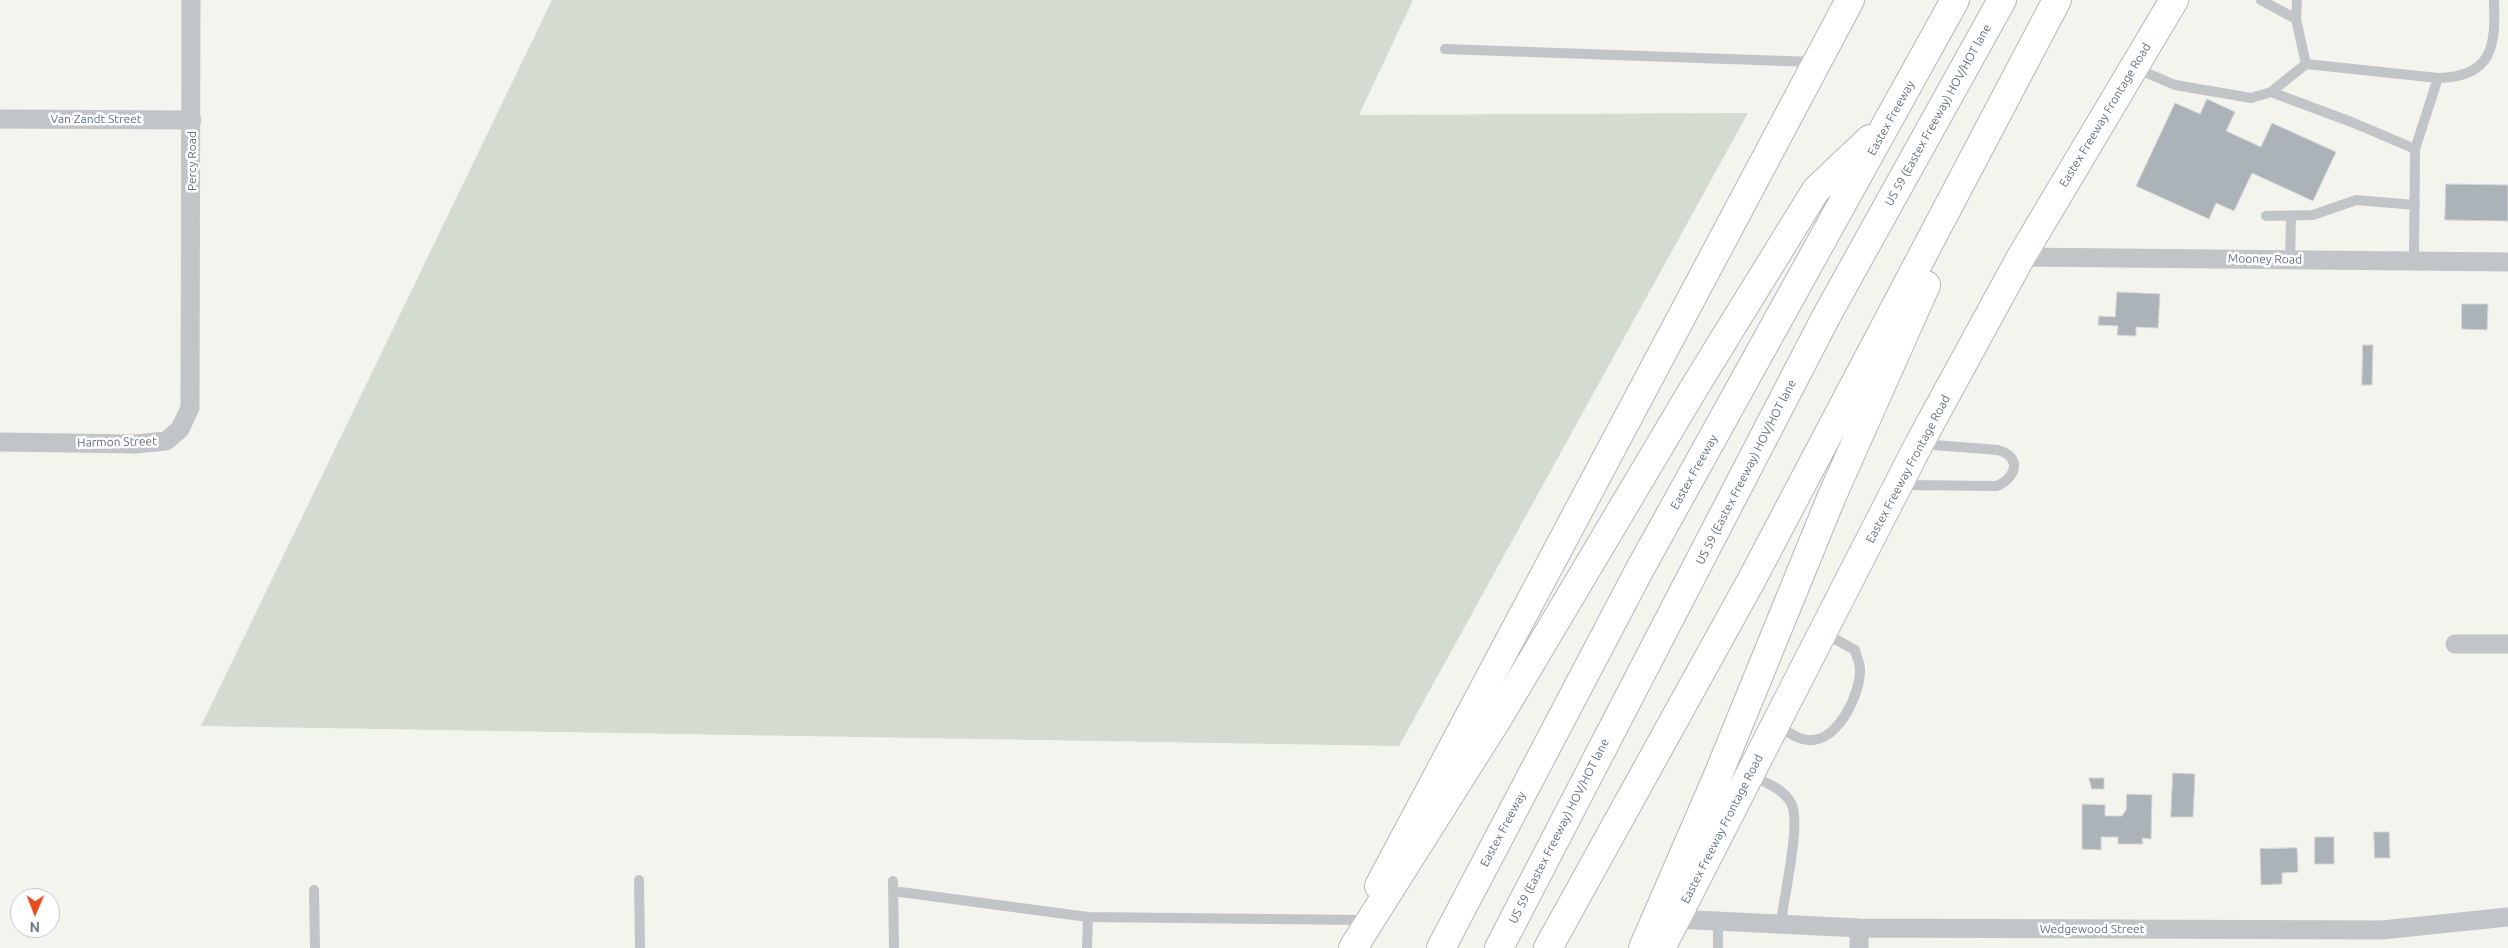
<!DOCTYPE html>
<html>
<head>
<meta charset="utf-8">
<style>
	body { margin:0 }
	#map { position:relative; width:2508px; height:948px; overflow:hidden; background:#f4f4ef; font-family:Ubuntu,sans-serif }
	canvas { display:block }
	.north { position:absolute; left:10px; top:888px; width:50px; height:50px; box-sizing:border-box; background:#fff; border:1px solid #c0c7cd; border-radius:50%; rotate:181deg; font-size:14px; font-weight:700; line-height:20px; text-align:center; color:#627381 }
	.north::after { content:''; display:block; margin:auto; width:18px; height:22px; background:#e64a1d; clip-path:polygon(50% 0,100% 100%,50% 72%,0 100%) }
</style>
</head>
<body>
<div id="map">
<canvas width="2508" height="948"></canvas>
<div class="north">N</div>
</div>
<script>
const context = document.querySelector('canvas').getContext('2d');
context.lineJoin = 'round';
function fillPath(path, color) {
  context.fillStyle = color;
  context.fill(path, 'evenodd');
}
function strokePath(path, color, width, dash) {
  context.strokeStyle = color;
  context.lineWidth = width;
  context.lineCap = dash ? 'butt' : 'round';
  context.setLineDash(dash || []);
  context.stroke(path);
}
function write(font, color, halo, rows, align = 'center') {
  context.font = font + ' Ubuntu,sans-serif';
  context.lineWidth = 5;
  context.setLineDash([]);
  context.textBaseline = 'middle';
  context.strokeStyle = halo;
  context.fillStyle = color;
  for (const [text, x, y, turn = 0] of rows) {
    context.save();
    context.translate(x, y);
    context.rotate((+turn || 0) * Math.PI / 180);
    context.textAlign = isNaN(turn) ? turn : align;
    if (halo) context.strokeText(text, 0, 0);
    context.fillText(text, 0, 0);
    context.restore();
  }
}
fillPath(new Path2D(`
	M 552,0 L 1413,0 L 1359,115 L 1748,113 L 1399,746 L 201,726 Z`), '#d4dbd0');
const building = new Path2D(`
	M 2207,99 L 2235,112 L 2226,131 L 2261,147 L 2272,123 L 2336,152 L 2313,201 L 2252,173 L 2234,211 L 2216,203 L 2209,219 L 2136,186 L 2175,103 L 2200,114 Z
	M 2446,184 L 2508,185 L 2508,221 L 2445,220 Z
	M 2117,292 L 2160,294 L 2158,328 L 2136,327 L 2136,336 L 2117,335 L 2118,326 L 2098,325 L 2099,316 L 2115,317 Z
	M 2462,304 L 2488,304 L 2487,330 L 2462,329 Z
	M 2363,345 L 2373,345 L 2372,385 L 2362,385 Z
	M 2173,773 L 2195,774 L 2193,817 L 2171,817 Z
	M 2089,778 L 2104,778 L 2104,789 L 2092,789 Z
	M 2127,794 L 2152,795 L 2151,839 L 2142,838 L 2143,844 L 2118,844 L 2118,837 L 2101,837 L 2101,850 L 2082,849 L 2082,804 L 2105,805 L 2105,816 L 2122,816 L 2126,810 Z
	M 2374,832 L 2389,832 L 2390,858 L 2375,858 Z
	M 2315,837 L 2334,837 L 2334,864 L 2315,864 Z
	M 2297,848 L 2298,872 L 2282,873 L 2282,884 L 2261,885 L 2260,849 Z`);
fillPath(building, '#acb3b8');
strokePath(building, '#d5d5d2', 1);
const secondary = new Path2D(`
	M 1379,886 L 1850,0
	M 1661,948 L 1919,444 L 2021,257 L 2174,0`);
const motorway = new Path2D(`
	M 1353,948 L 1498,718 L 1694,388 L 1816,190 L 1870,139
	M 1441,948 L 1640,569 L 1955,0
	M 1499,948 L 1827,315 L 2002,0
	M 1548,948 L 1751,581 L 2057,0
	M 1643,948 L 1716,780 L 1832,496 L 1926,285`);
strokePath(secondary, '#b3b8bc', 30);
strokePath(motorway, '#b4b7ba', 30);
strokePath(new Path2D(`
	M 2296,19 L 2297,0
	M 1445,49 L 1813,62
	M 2306,64 L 2438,78 C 2492,77 2496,47 2494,0
	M 2135,68 L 2175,85 L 2251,98 L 2271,92 L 2306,64 L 2296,19 L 2261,0
	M 2271,92 L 2354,123 L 2415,149 L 2414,261
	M 2415,149 L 2438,78
	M 2266,216 L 2313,215 L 2356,200 L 2415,205
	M 2290,260 L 2291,216
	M 1900,485 L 1997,486 C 2017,477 2022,457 1998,450 L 1921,444
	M 1775,725 C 1784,729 1794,737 1803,739 C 1835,749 1861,694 1860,669 C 1860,663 1856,656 1855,650 L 1824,633
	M 1750,775 C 1764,782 1783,788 1791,803 C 1802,823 1783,898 1781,924
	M 639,880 L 640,948
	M 893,881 L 894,948
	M 314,890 L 315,948
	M 893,891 L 1088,917
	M 1087,948 L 1088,917 L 1361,920
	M 1718,948 L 1718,921`), '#c1c5c8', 10);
strokePath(new Path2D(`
	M 0,119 L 192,120
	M 2021,257 L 2508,262
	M 0,442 L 136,444 L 166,441 L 180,429 L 190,408 L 191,0
	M 2455,644 L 2508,644
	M 1675,919 L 1859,928 L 2382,930 L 2508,917
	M 1859,948 L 1859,928`), '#c1c5c8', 19);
strokePath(secondary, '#fff', 28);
strokePath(motorway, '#fff', 28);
write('12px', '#627381', '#fff', [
	["US 59 (Eastex Freeway) HOV/HOT lane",1938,115,-61],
	["Eastex Freeway Frontage Road",2105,115,-59],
	["Eastex Freeway",1891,118,-61],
	["Van Zandt Street",96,119],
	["Percy Road",192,161,-90],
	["Mooney Road",2265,259,1],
	["Harmon Street",117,442,-1],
	["Eastex Freeway Frontage Road",1908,469,-62],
	["Eastex Freeway",1694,472,-61],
	["US 59 (Eastex Freeway) HOV/HOT lane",1746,472,-63],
	["Eastex Freeway",1503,829,-62],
	["Eastex Freeway Frontage Road",1722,829,-63],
	["US 59 (Eastex Freeway) HOV/HOT lane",1559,831,-63],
	["Wedgewood Street",2092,929]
]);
</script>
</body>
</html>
